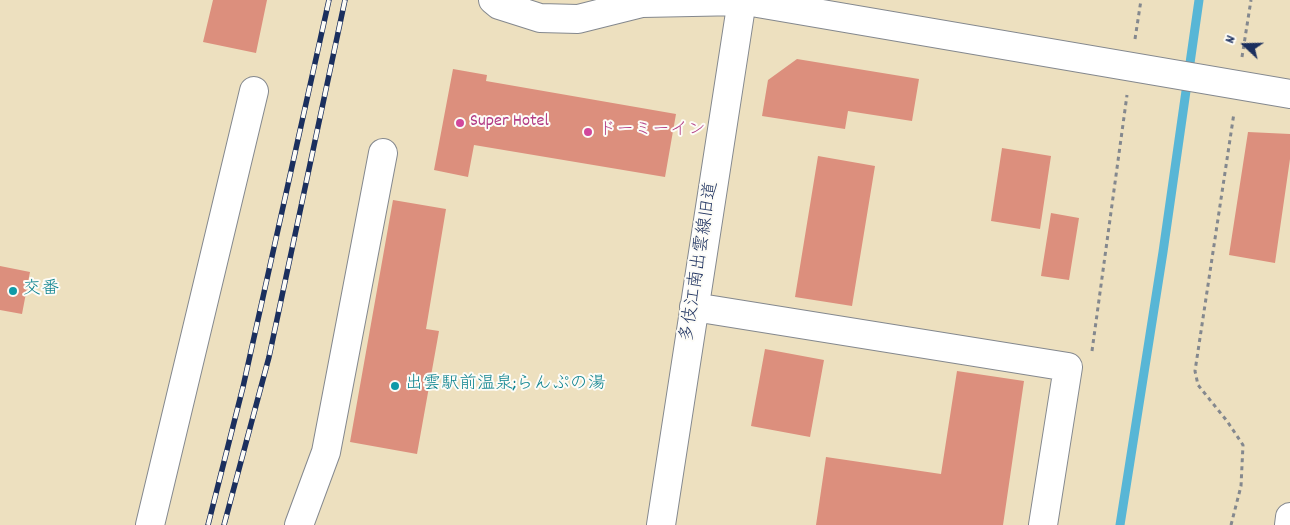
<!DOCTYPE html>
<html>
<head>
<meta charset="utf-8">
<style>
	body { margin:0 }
	#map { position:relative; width:1290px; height:525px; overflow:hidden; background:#ede0bf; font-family:Dekko,sans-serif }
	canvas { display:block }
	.north { position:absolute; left:1220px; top:20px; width:50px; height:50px; -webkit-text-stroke:4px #fdfcf7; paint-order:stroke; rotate:291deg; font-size:14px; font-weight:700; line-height:20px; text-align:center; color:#1b2f5e }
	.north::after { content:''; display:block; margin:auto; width:18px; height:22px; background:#1b2f5e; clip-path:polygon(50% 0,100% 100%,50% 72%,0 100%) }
</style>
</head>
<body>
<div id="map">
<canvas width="1290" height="525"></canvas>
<div class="north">N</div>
</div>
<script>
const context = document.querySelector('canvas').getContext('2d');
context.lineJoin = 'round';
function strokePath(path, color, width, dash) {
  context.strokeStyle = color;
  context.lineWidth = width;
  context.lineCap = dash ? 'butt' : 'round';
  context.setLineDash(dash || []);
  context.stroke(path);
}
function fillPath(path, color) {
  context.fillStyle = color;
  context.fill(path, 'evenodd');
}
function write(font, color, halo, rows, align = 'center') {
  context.font = font + ' Dekko,"Klee One",sans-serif';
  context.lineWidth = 4;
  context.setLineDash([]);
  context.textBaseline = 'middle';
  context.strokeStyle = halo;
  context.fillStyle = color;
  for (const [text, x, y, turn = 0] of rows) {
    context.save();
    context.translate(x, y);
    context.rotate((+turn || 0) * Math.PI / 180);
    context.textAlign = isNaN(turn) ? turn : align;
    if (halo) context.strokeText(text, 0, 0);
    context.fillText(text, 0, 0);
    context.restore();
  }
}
strokePath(new Path2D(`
	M 1120,525 L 1163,252 L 1199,0`), '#58b6d6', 9);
fillPath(new Path2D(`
	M 213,0 L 267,0 L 256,53 L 203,42 Z
	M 797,59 L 919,79 L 912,121 L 848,111 L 845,129 L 762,116 L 768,80 Z
	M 453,69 L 487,75 L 486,81 L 676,114 L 665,177 L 474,145 L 468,177 L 434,170 Z
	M 1248,132 L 1290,134 L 1290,159 L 1275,263 L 1229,255 Z
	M 1002,148 L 1051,156 L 1040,229 L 991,221 Z
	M 818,156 L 875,166 L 852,306 L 795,297 Z
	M 393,200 L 446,209 L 426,329 L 439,331 L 417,454 L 350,442 Z
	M 1051,213 L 1079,218 L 1069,280 L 1041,276 Z
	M 0,266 L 30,272 L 22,314 L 0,310 Z
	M 765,349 L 824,360 L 810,437 L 751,426 Z
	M 957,371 L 1024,381 L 1003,525 L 816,525 L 826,457 L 941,474 Z`), '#dc8f7d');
const minor = new Path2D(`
	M 493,0 L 499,5 L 540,18 L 578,19 L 642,3 L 742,1
	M 740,0 L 1290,94
	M 694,307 L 1068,367 L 1043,525
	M 150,525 L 254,91
	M 299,525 L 326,452 L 383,153
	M 661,525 L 742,0
	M 1289,525 L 1290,517`);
strokePath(minor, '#84888e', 30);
strokePath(new Path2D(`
	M 1135,39 L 1141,0
	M 1242,57 L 1251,0
	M 1092,351 L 1127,95
	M 1231,525 L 1241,486 L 1243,445 L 1227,421 L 1198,385 L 1195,371 L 1234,113`), '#84888e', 3, [4, 4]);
strokePath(minor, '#fff', 28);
const rail = new Path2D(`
	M 208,525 L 243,387 L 329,0
	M 224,525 L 269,357 L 345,0`);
strokePath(rail, '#1b2f5e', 5.5);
strokePath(rail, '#fdfcf7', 4, [11]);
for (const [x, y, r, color] of [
	[460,123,5,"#d1479c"],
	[588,132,5,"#d1479c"],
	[13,291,5,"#0f9aa8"],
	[395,386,5,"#0f9aa8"]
]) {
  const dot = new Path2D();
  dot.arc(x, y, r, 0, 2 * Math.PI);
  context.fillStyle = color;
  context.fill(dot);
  strokePath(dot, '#fdfcf7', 2);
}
write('18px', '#b23c85', '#fdfcf7', [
	["Super Hotel",470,123],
	["ドーミーイン",598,132]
], 'left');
write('18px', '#1b2f5e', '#fdfcf7', [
	["多伎江南出雲線旧道",701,262,-81]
]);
write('18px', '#0d838f', '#fdfcf7', [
	["交番",23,291],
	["出雲駅前温泉;らんぷの湯",405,386]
], 'left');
</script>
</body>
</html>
